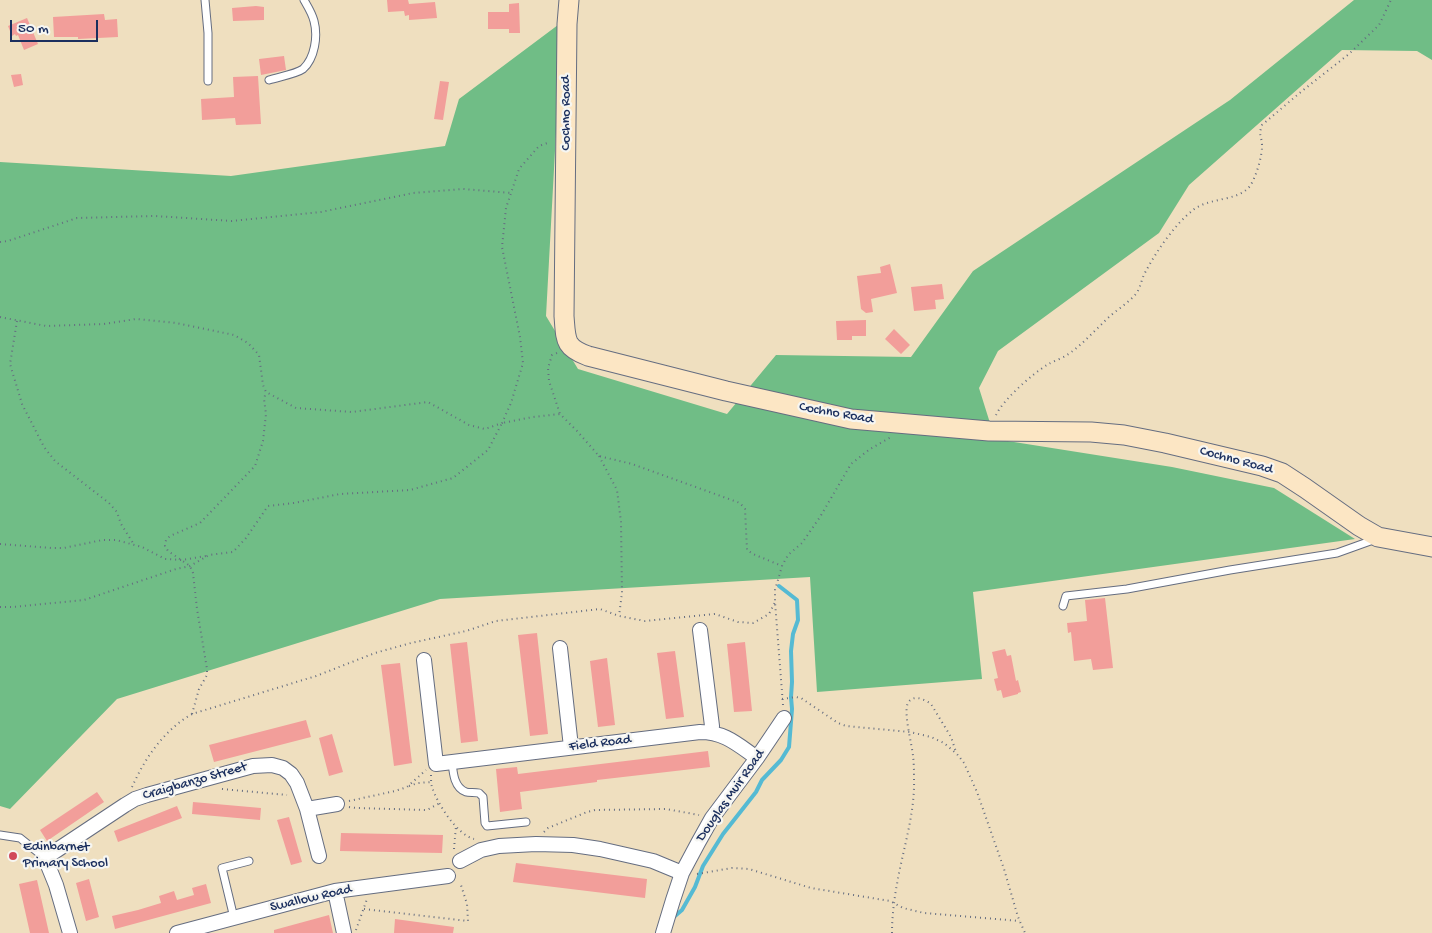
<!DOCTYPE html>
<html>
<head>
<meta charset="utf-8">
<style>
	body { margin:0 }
	#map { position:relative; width:1432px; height:933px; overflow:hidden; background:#efdfbf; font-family:"Gochi Hand",sans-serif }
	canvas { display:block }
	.scale { position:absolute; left:10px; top:20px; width:88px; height:22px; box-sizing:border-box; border:2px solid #1b2f5e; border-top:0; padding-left:6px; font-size:15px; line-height:18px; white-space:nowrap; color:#1b2f5e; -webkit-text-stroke:4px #f6f6f2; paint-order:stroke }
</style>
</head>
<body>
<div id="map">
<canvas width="1432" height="933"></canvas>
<div class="scale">50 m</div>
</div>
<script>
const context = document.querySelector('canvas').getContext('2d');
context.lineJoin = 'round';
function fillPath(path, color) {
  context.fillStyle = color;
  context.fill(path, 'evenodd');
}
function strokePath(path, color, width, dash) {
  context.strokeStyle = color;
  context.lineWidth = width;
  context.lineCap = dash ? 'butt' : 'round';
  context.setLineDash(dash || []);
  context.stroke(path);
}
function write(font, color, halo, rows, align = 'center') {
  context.font = font + ' "Gochi Hand",sans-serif';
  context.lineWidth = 4.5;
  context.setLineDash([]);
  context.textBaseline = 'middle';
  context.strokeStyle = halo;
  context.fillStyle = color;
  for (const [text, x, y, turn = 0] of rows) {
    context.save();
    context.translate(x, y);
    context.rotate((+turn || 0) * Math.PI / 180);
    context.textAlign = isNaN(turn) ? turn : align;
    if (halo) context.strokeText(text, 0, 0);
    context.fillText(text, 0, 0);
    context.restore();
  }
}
fillPath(new Path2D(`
	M 1354,0 L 1432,0 L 1432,60 L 1417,51 L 1342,50 L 1189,185 L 1159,233 L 998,351 L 979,388 L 995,439 L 1172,467 L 1274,488 L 1355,539 L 973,592 L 982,679 L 817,692 L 810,577 L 440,599 L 117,699 L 10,809 L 0,806 L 0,162 L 231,176 L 445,146 L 459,99 L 562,22 L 546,316 L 578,369 L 727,414 L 776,355 L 911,357 L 973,271 L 1230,100 Z`), '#70bd86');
strokePath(new Path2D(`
	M 675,916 L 682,910 L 695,887 L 703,866 L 723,834 L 756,792 L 762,780 L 781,760 L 789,747 L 792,709 L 791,697 L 792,682 L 791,651 L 793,634 L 798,620 L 797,600 L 779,586`), '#55bad3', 4);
fillPath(new Path2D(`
	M 387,0 L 408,0 L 409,4 L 435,2 L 437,18 L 409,20 L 409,15 L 405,16 L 404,11 L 388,12 Z
	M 519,3 L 520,33 L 509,33 L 509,29 L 488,29 L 488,12 L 509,12 L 509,4 Z
	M 256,6 L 264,7 L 264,20 L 233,21 L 232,8 Z
	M 104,14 L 105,20 L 117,19 L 118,37 L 78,39 L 78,37 L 54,37 L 53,17 Z
	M 27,18 L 38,44 L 24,50 L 18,35 L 16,36 L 15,34 L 12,36 L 8,26 Z
	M 284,56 L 286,70 L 261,75 L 259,59 Z
	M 21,74 L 23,85 L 14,87 L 11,75 Z
	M 258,76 L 261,124 L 236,125 L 235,118 L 202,120 L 201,99 L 234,97 L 233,77 Z
	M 440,81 L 449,82 L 443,120 L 434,119 Z
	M 890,264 L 897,293 L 871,299 L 873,312 L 866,313 L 861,309 L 857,276 L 881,273 L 880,267 Z
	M 942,284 L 944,299 L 935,300 L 936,309 L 914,311 L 911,287 Z
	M 866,320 L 866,336 L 852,336 L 852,340 L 837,340 L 836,321 Z
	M 894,329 L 910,345 L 901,354 L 885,339 Z
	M 1105,598 L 1113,668 L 1093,670 L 1091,659 L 1074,661 L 1071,632 L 1068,633 L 1067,623 L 1087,621 L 1085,600 Z
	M 537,633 L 548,734 L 530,736 L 518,635 Z
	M 467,642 L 478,741 L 461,743 L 450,644 Z
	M 745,642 L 752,711 L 734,712 L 727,644 Z
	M 1005,649 L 1007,656 L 1011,655 L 1016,681 L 1018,680 L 1021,692 L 1018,693 L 1018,694 L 1003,698 L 1001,690 L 997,691 L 994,679 L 998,678 L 992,652 Z
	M 675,651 L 684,717 L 666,719 L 657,653 Z
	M 607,658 L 615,725 L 598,727 L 590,661 Z
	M 400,663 L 412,763 L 394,766 L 381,665 Z
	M 306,720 L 311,737 L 214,762 L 209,745 Z
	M 332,734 L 343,772 L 329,776 L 319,738 Z
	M 708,751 L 710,767 L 597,780 L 597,782 L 520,792 L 522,809 L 500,812 L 496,769 L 517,767 L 518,774 Z
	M 97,792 L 104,802 L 47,841 L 40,830 Z
	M 193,802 L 261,808 L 260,820 L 192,814 Z
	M 177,806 L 182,818 L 118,842 L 114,831 Z
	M 289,817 L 302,862 L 291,865 L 277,820 Z
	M 341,833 L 443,835 L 442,853 L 340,851 Z
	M 516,863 L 647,879 L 645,898 L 513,882 Z
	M 89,879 L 99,917 L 86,921 L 76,883 Z
	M 37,880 L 49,933 L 30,933 L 19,884 Z
	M 206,884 L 211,903 L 115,929 L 112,916 L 138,910 L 161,903 L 159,896 L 174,891 L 177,900 L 194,895 L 192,888 Z
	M 329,915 L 333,933 L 274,933 L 274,930 Z
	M 395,919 L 454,927 L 453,933 L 394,933 Z`), '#f29e9a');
const lane = new Path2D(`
	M 205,0 L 208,33 L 208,81
	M 269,80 C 278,77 296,74 303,69 C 315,58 318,36 314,21 C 312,13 308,7 304,0
	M 1063,606 L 1066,596 L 1127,589 L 1230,570 L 1337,553 L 1376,539
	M 452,762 C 453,772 454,788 466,792 C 469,793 475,792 479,793 L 483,797 L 485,823 L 487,826 L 526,822
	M 0,835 L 20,838 L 45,858
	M 234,918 L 222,868 L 249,861`);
const street = new Path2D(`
	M 700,630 L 712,726 L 711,732
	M 560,648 L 571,747
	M 424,660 L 436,764 L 700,732 C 725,732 738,745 757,758
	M 307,809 L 337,804
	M 460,861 L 481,850 L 499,846 L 536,844 L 573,845 L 600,849 L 653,861 L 682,873
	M 335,891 L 344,933
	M 70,933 L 56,885 L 45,858 L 125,805 L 135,799 L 147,795 L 253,766 L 272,765 L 283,768 L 291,774 L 297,783 L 307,809 L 319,856
	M 177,933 L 335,891 L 448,876
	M 663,933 L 673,900 L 682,873 L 698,843 L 712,818 L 757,758 L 784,718`);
const secondary = new Path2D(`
	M 569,0 L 567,24 L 564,316 C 566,340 564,347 588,356 L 726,391 L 851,419 L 989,431 L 1091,432 L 1124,435 L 1165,443 L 1262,466 L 1282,473 L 1305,488 L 1359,526 L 1378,537 L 1432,547`);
strokePath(lane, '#656d80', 9);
strokePath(street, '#656d80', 16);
strokePath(secondary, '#656d80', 21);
strokePath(new Path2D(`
	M 0,242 L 8,241 L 77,218 L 155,216 L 232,221 L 321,212 L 413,193 L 463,189 L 511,193
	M 0,317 L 46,326 L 104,324 L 136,319 L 176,323 L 234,335 L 248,343 L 259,355 L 263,385 L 266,392 L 296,408 L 352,412 L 428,402 L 469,425 L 485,429 L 502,423 L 511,403 L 523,363 L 520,337 L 502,247 L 506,208 L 519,169 L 539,146 L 550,142
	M 17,321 L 10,364 L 22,404 L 44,447 L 55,461 L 109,503 L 117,512 L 121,524 L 133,543
	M 557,353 L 552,355 L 548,368 L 549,381 L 560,414
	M 996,415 C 1003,400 1032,374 1047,365 C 1053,361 1061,359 1067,355 C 1081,346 1092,333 1104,322 C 1113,312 1126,305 1135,295 C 1141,288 1141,279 1146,271 C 1156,252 1175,224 1192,211 C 1207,197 1238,202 1250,186 C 1256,177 1262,157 1262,146 C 1262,136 1258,136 1262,125 L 1302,91 L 1349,54 L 1379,25 L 1391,0
	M 599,456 L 617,490 L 621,522 L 622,593 L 619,616
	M 0,544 L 52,548 L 64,548 L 102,540 L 116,540 L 142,547 L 165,559 L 182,560 L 206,556
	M 0,607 L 13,607 L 84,600 L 176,569 L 190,566 L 209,555 L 233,552 L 246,538 L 268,506 L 294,503 L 340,494 L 410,490 L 453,478 L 488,450 L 502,423 L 533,417 L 560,414 L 577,431 L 599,456 L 632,464 L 740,503 L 745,509 L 747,550 L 753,554 L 782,566
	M 782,699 L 796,697 L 801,698 L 838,723 L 846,726 L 910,732 L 931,737 L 944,743 L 957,754 L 964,763 L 977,792 L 1004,869 L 1018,917 L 1025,933
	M 783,705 L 775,602 L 775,590 L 782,566 L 788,555 L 802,543 L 820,517 L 851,464 L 870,449 L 891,437
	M 192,714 L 199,689 L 207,675 L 207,669 L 197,609 L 193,573 L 190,566 L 168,551 L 165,546 L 166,540 L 170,536 L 200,523 L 255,466 L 263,441 L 266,414 L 264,399 L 266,392
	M 431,775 C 431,779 431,784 432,787 C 437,803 457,835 474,839
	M 409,786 L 418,783 L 432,782
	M 132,787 C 145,758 164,730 192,714 L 316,676 L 375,653 L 411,643 L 466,631 L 496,621 L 600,609 L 619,616 L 645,621 L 715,614 L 738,622 L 753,623 L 769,614 L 775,602
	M 222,789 L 287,795
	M 349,801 L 395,791 L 407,787 L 426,770
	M 349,807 L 356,808 L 427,810 L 440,803
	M 544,832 L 548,828 L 587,812 L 595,810 L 666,809 L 699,815
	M 454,849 L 456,826
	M 697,874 L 732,868 L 749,869 L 811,888 L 890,901 L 903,908 L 924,913 L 1020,921
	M 364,909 L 468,921 L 467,904 L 460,882
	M 356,930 L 367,899
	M 892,933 C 892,917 894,900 897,884 C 903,849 915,814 914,779 C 914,771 914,763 913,756 C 912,744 903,712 908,703 C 913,694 924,699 931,704 L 951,737 L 956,752`), '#656d80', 2, [1, 4]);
strokePath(lane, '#fff', 7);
strokePath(street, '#fff', 14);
strokePath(secondary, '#fce6c4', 19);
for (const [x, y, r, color] of [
	[13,856,5,"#d1495b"]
]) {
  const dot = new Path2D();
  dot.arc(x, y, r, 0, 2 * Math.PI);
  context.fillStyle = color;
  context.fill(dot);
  strokePath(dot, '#f6f6f2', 2);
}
write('14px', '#1b2f5e', '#f6f6f2', [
	["Cochno Road",567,113,-90],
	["Cochno Road",836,414,10],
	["Cochno Road",1236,461,15],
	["Field Road",600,744,-7],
	["Craigbanzo Street",195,782,-16],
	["Douglas Muir Road",731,796,-55],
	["Swallow Road",311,899,-13]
]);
write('14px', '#1b2f5e', '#f6f6f2', [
	["Edinbarnet",23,848],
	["Primary School",23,864]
], 'left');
</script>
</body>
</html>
